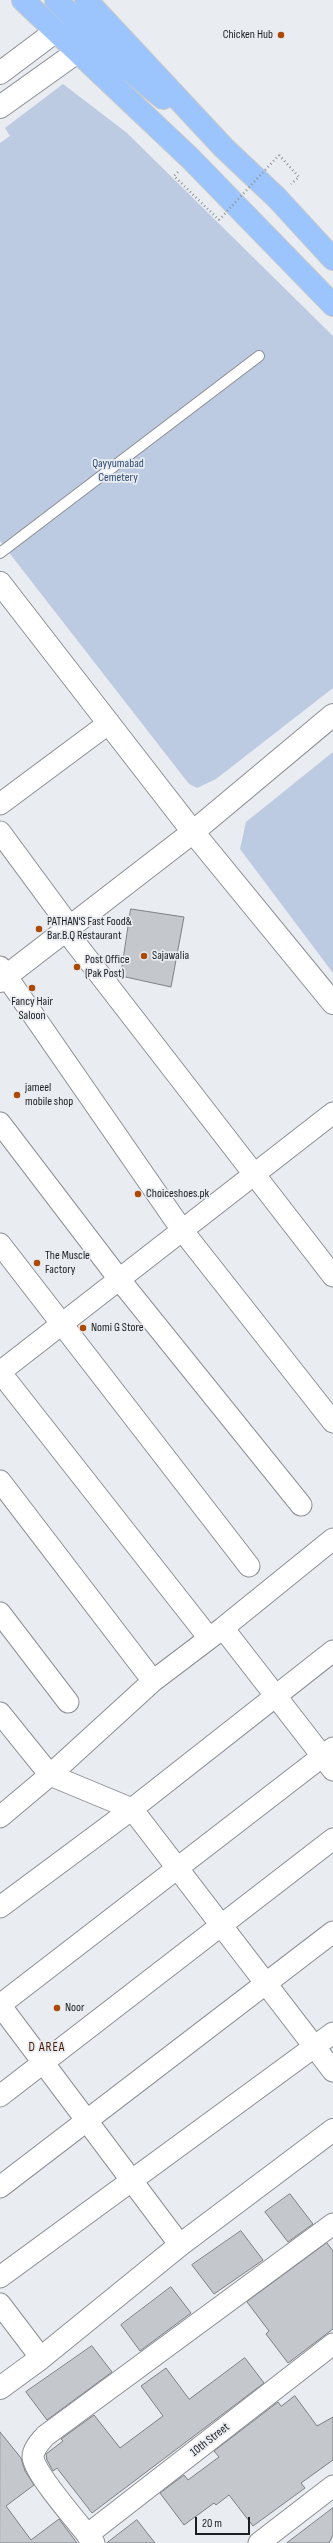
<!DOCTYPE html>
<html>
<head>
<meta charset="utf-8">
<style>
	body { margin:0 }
	#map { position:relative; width:333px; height:2543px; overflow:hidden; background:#e9ecf1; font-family:"Sofia Sans Condensed",sans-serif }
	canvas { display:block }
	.scale { position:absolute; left:195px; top:2517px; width:55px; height:18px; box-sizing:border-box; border:2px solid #1c1e1f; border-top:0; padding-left:5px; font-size:12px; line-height:14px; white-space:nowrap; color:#1c1e1f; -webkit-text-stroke:3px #e9ecf1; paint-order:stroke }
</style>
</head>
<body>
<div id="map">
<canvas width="333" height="2543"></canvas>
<div class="scale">20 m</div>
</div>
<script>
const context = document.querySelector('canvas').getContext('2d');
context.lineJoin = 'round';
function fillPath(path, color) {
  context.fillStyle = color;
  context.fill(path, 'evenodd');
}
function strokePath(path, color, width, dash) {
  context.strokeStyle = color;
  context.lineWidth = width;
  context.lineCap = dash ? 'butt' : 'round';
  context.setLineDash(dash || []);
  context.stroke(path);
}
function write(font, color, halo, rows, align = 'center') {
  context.font = font + ' "Sofia Sans Condensed",sans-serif';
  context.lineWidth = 3.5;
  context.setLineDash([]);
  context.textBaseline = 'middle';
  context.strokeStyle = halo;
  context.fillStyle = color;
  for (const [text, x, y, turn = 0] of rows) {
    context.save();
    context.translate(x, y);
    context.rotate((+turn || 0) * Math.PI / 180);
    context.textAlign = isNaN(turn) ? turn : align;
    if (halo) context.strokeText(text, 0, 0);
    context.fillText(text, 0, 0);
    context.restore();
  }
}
fillPath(new Path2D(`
	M 63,84 L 127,133 L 333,336 L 333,688 L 216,779 L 197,788 L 189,784 L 0,541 L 0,143 L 10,136 L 5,128 Z
	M 333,752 L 333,973 L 240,849 L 246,822 Z`), '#bccbe1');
const building = new Path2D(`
	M 131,909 L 184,917 L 171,987 L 121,976 Z
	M 290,2194 L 313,2224 L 288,2242 L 265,2212 Z
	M 241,2231 L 263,2260 L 214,2294 L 192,2265 Z
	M 327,2243 L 333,2251 L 333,2329 L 288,2363 L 266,2334 L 269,2331 L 247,2302 Z
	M 171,2287 L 191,2313 L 140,2351 L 121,2325 Z
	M 92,2346 L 112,2372 L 47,2420 L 26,2392 Z
	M 245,2358 L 264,2383 L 92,2513 L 57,2468 L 53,2471 L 47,2460 L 46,2454 L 63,2441 L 61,2439 L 94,2415 L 120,2448 L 163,2416 L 141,2386 L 166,2368 L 189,2399 Z
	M 295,2396 L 317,2426 L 333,2417 L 333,2460 L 301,2483 L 305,2488 L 253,2526 L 229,2495 L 216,2505 L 214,2503 L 184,2525 L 160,2493 L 184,2475 L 188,2480 L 219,2457 L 214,2451 L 278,2402 L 281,2406 Z
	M 0,2432 L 21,2458 L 25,2471 L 34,2485 L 6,2506 L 31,2540 L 59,2519 L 77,2543 L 0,2543 Z
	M 333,2508 L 333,2535 L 329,2543 L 287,2543 Z
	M 137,2520 L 155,2543 L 107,2543 Z`);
fillPath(building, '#c4c7cb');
strokePath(building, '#7d8084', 1);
const service = new Path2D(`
	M 0,553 L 259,356`);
const minor = new Path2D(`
	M 0,804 L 109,723
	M 0,832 L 70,927
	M 66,931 L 333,1276
	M 0,967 L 182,1230 L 333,1422
	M 0,1123 L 119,1279 L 301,1505
	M 0,1244 L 249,1566
	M 0,1481 L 153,1681
	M 0,1613 L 68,1702
	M 223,1628 L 333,1770
	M 209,1638 L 0,1372 L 333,1113
	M 0,1713 L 50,1775 L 132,1809 L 333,2071
	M 0,1817 L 50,1775 L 153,1681 L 223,1628 L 333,1539
	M 0,1907 L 132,1809 L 333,1651
	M 0,2005 L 333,1748
	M 0,2005 L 180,2245
	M 0,2096 L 333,1839
	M 0,2187 L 333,1932
	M 0,2277 L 333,2033
	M 0,2304 L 41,2358
	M 87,2535 L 333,2344
	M 94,2543 C 81,2526 35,2475 33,2457 C 33,2449 40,2442 45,2436 L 333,2224
	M 259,2543 L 333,2486`);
const tertiary = new Path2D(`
	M 0,73 L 56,31
	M 0,107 L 77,52
	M 0,583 L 193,832 L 333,1003
	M 0,981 L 193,832 L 333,715
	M 0,2388 L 41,2358 L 180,2245 L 333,2130`);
const primary = new Path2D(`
	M 23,0 L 191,159 L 333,305
	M 56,0 L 110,54 L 163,98
	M 86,0 L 224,148 L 277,198 L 333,259`);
strokePath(service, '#8c8f94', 12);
strokePath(minor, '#8c8f94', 23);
strokePath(tertiary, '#8c8f94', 24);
strokePath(primary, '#c9c9c9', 24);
strokePath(new Path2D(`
	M 279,155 L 299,177 L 291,184
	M 178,172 L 174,176 L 219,220`), '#909396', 2.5, [1, 3]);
strokePath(service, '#fff', 10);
strokePath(minor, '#fff', 21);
strokePath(tertiary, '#fff', 22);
strokePath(primary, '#9cc5fd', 22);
strokePath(new Path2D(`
	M 219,220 L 279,155`), '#909396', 2.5, [1, 3]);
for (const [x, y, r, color] of [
	[281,35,4,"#ab4a06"],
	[39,929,4,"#ab4a06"],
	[144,956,4,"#ab4a06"],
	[77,967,4,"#ab4a06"],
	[32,988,4,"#ab4a06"],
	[17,1095,4,"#ab4a06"],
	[138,1194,4,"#ab4a06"],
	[37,1263,4,"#ab4a06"],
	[83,1328,4,"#ab4a06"],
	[57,2008,4,"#ab4a06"]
]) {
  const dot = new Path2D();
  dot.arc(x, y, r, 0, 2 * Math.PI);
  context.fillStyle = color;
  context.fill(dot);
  strokePath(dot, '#e9ecf1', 1.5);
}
write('12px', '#1c1e1f', '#e9ecf1', [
	["Chicken Hub",273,35,"right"],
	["PATHAN'S Fast Food&",47,922],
	["Bar.B.Q Restaurant",47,936],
	["Sajawalia",152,956],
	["Post Office",85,960],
	["(Pak Post)",85,974],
	["Fancy Hair",32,1002,"center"],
	["Saloon",32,1016,"center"],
	["jameel",25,1088],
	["mobile shop",25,1102],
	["Choiceshoes.pk",146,1194],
	["The Muscle",45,1256],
	["Factory",45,1270],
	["Nomi G Store",91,1328],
	["Noor",65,2008]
], 'left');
write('12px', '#2f4c74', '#e9ecf1', [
	["Qayyumabad",118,464],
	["Cemetery",118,478]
]);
write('12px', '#1c1e1f', '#e9ecf1', [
	["10th Street",210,2440,-38]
]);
context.letterSpacing = '1px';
write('13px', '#471900', '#e9ecf1', [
	["D AREA",47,2048]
]);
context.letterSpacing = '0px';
</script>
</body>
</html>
